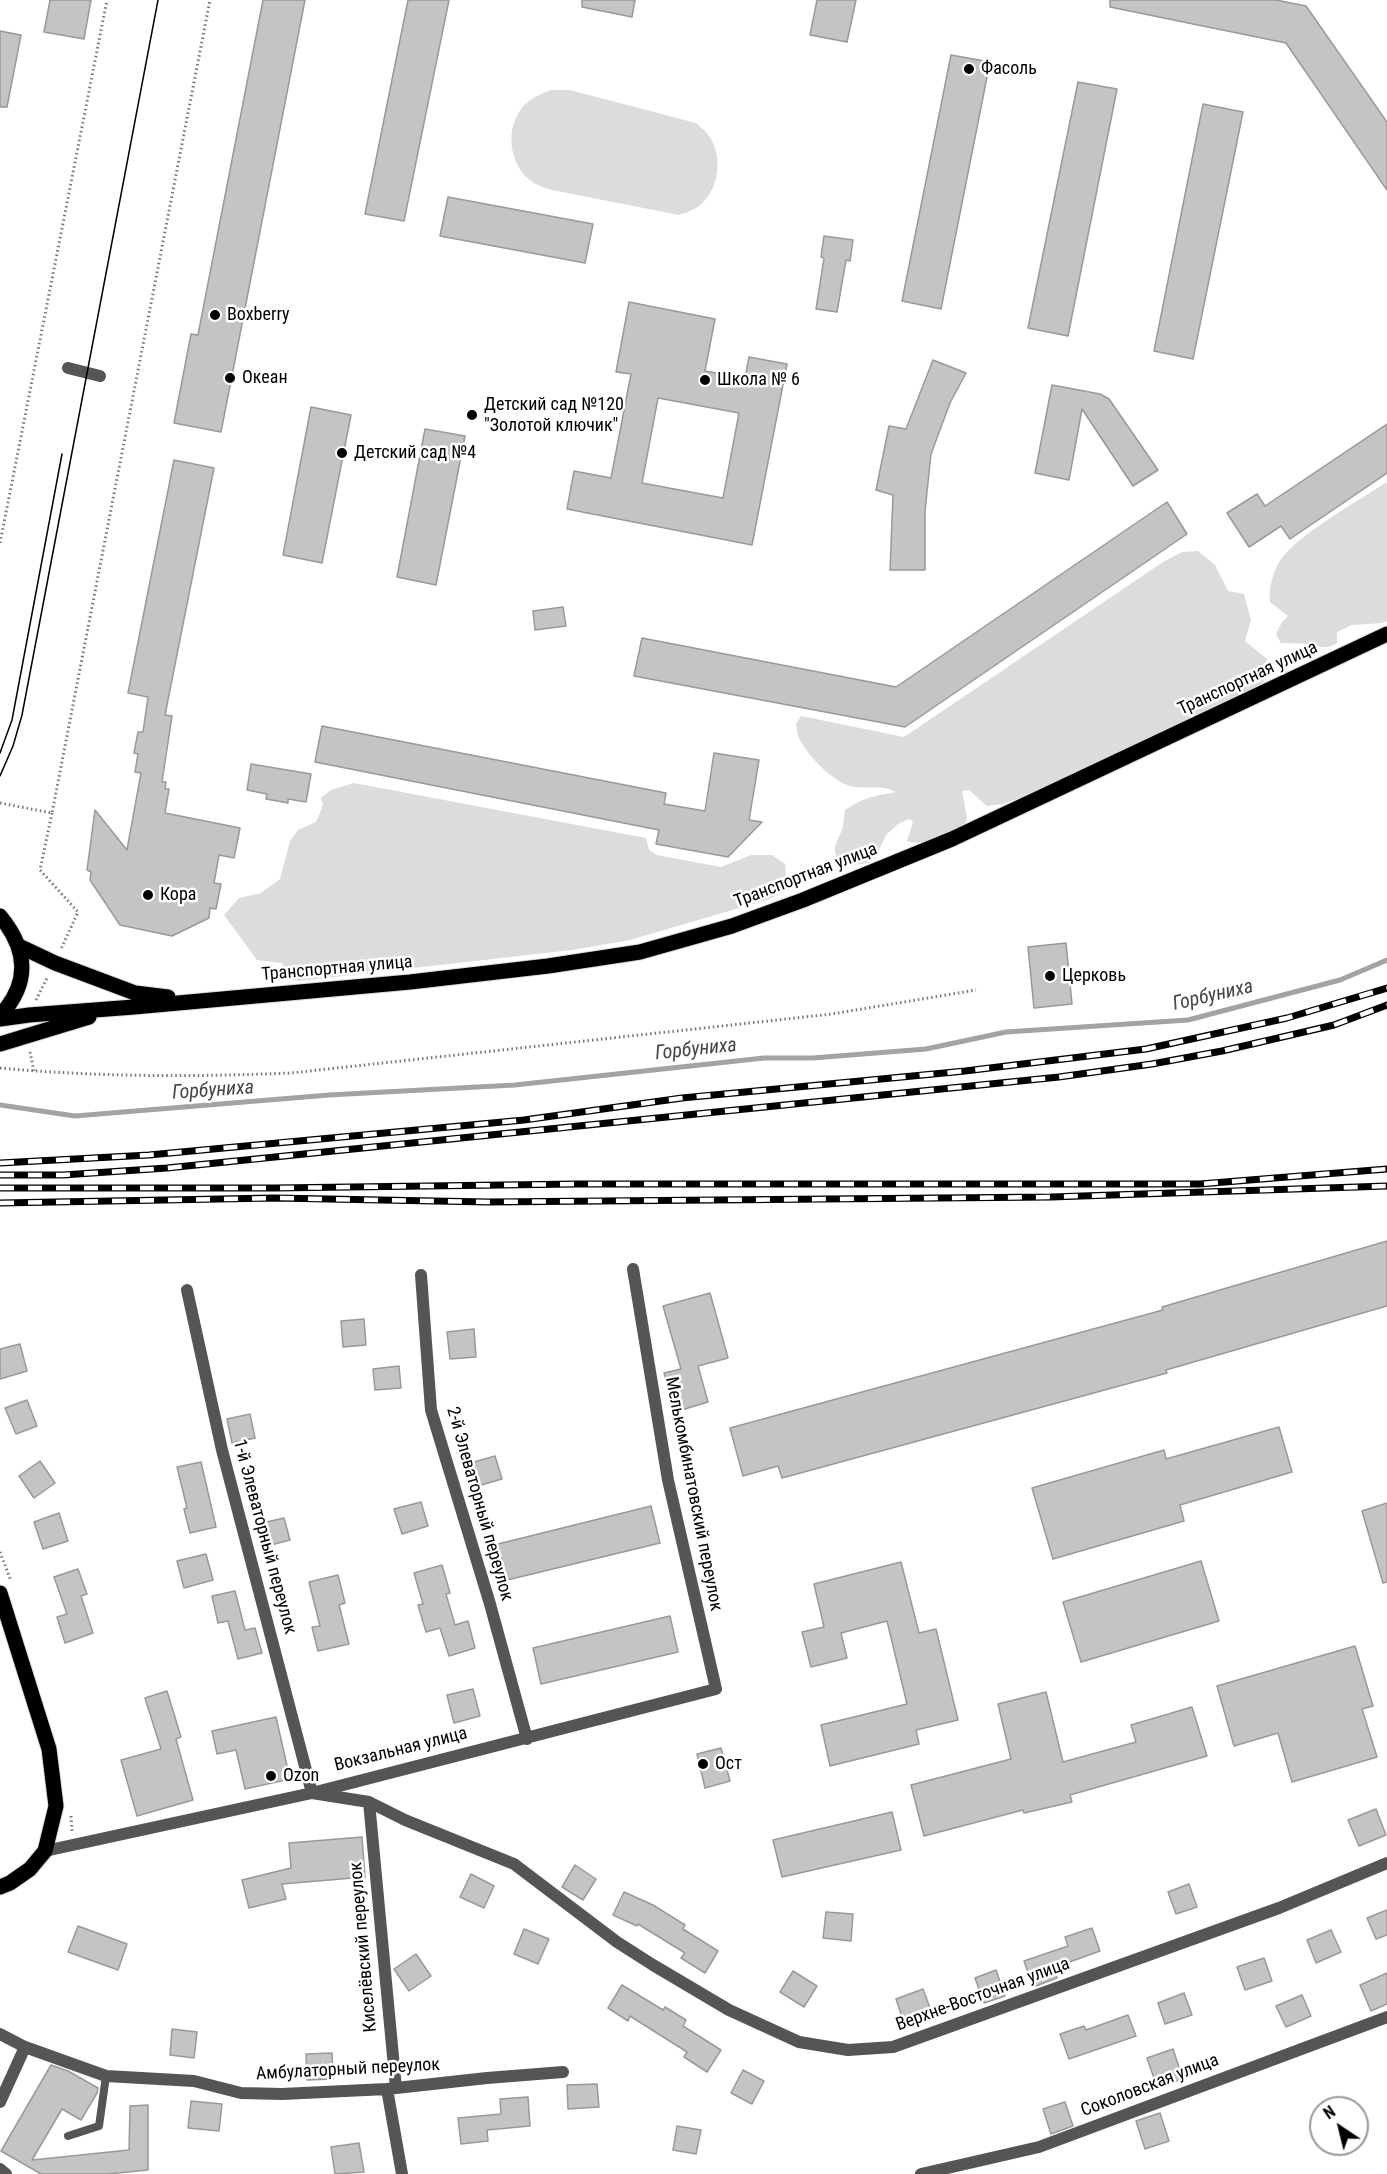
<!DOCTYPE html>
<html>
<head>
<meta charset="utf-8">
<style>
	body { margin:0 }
	#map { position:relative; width:1387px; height:2174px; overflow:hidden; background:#fff; font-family:"Roboto Condensed",sans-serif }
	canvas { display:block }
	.north { position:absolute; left:1309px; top:2096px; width:60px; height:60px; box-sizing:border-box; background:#fff; border:2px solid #999; border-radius:50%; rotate:325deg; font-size:16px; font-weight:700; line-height:24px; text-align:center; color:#000 }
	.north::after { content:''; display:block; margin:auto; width:21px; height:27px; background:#000; clip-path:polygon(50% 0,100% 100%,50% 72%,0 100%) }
</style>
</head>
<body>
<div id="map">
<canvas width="1387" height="2174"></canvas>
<div class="north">N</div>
</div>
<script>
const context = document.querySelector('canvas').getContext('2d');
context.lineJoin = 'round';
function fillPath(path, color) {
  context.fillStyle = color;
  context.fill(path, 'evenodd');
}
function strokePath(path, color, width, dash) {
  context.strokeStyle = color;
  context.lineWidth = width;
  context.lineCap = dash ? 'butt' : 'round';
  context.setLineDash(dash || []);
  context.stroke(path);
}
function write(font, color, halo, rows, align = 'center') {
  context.font = font + ' "Roboto Condensed",sans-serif';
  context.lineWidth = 5;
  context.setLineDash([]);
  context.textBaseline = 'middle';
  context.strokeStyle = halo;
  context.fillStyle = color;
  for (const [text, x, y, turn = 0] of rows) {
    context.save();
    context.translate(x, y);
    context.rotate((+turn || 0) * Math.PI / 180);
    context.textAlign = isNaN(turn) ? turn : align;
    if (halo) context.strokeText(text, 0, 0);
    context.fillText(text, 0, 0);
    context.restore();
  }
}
fillPath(new Path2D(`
	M 551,90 L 570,90 L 696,123 C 700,127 706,131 709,136 C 724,158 719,193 696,208 C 691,211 684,213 679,215 L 552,190 C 546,188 539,186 534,183 C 505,165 503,117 533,98 C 538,95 545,93 551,90 Z
	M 1387,482 L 1387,621 L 1383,623 L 1352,625 L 1337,632 L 1337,643 C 1326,650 1319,647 1307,644 C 1299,643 1289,643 1281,643 L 1276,634 L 1282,622 L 1288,616 L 1270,602 C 1268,590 1273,573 1279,562 C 1295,536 1360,500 1387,482 Z
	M 1198,551 L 1215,565 L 1228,591 L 1244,594 L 1251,620 L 1245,641 L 1267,659 L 1265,680 L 1257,689 L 1033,793 L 1003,804 L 987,806 L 969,790 L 962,791 L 967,818 L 965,825 C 949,832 924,848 907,841 L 913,822 L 909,819 L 898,824 L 886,835 L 875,858 L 868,863 L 840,867 C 832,845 834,849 842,830 C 844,824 844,816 845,810 C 864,797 875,796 896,792 C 881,784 866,790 850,786 C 832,781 807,755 799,738 C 797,734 797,729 796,724 L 801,716 L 904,737 L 1163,562 L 1182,552 Z
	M 354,783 L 646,838 L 649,850 L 657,855 L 721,867 L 751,855 L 772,855 L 785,864 L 787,890 L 767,900 L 630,940 L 572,950 L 299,981 L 289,979 L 282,963 L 257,960 L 224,915 L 239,898 L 261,893 L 280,879 L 290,841 L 298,830 L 316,822 L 323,805 L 321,798 L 331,790 Z`), '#dcdcdc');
strokePath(new Path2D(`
	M 0,1105 L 75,1116 L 329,1095 L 515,1085 L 764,1058 L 813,1058 L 926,1049 L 1006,1032 L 1188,1020 L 1340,980 L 1387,960`), '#a3a3a3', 5);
const building = new Path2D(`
	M 50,0 L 91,0 L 84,39 L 44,32 Z
	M 263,0 L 305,0 L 221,432 L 174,423 L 191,334 L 198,335 Z
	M 408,0 L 449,0 L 404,221 L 365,214 Z
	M 582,0 L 635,0 L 632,17 L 582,7 Z
	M 817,0 L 856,0 L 847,42 L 810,35 Z
	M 1110,0 L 1276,0 L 1306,6 L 1387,122 L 1387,190 L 1286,43 L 1110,7 Z
	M 0,31 L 21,35 L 7,107 L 0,107 Z
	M 951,55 L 990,62 L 941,309 L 902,301 Z
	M 1078,82 L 1117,89 L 1068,336 L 1028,328 Z
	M 1203,104 L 1243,112 L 1193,359 L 1154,351 Z
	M 448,197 L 593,224 L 585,263 L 440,236 Z
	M 824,236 L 853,240 L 850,261 L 846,260 L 837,312 L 816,309 L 824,258 L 821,257 Z
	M 629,302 L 715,319 L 705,371 L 745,378 L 749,357 L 787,364 L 752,545 L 567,509 L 574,471 L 611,478 L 631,374 L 616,372 ZM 658,398 L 739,413 L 723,498 L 642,483 Z
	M 933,360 L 966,373 L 950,403 L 931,454 L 925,511 L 925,570 L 890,570 L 893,495 L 876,490 L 889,426 L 906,429 Z
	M 1052,385 L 1100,394 L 1109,399 L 1158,470 L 1133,486 L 1082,409 L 1069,480 L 1035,473 Z
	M 311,407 L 351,415 L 322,563 L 283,555 Z
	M 1387,424 L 1387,473 L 1290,539 L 1281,526 L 1249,547 L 1227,513 L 1257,494 L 1265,506 Z
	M 425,429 L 465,436 L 436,585 L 397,577 Z
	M 174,460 L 214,468 L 165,715 L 172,716 L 162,782 L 166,782 L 165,789 L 169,789 L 165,813 L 240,828 L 234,858 L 219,855 L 214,883 L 221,884 L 216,909 L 210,908 L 209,918 L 172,936 L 120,925 L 90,880 L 91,872 L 87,870 L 95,810 L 127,850 L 141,773 L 135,772 L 138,754 L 134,753 L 138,732 L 143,732 L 148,697 L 128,693 Z
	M 1167,502 L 1187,534 L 905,727 L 634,676 L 642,638 L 896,687 Z
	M 563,607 L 566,626 L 535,630 L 533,611 Z
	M 322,726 L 666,793 L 664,804 L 705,811 L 714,753 L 759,760 L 749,820 L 762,822 L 728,857 L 656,844 L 659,830 L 315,762 Z
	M 251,764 L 311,774 L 306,802 L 288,799 L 288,803 L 266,799 L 267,794 L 247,790 Z
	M 1066,943 L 1072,1004 L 1034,1008 L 1028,947 Z
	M 1387,1241 L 1387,1306 L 1166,1370 L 1167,1373 L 782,1478 L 778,1466 L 743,1476 L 730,1428 L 1163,1310 L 1162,1307 Z
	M 710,1293 L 728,1358 L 698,1366 L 708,1402 L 675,1412 L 664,1373 L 681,1369 L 663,1306 Z
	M 364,1319 L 366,1345 L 343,1347 L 341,1321 Z
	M 474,1329 L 476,1357 L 450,1359 L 447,1332 Z
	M 20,1344 L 27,1371 L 0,1379 L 0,1349 Z
	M 399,1366 L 401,1388 L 375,1390 L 373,1369 Z
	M 27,1400 L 37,1426 L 16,1434 L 5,1408 Z
	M 250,1414 L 255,1438 L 232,1443 L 227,1419 Z
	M 1279,1427 L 1292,1472 L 1180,1505 L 1184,1521 L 1053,1559 L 1032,1488 L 1164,1450 L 1166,1459 Z
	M 495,1456 L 502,1479 L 474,1487 L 467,1464 Z
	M 40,1461 L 55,1483 L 34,1498 L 19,1476 Z
	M 201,1462 L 216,1527 L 190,1533 L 184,1509 L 187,1508 L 177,1467 Z
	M 421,1502 L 428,1526 L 402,1534 L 394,1509 Z
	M 1387,1503 L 1387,1582 L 1383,1583 L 1362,1511 Z
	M 651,1506 L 660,1543 L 499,1582 L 490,1546 Z
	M 59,1513 L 68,1541 L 43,1549 L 34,1522 Z
	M 284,1518 L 290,1540 L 267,1546 L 262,1523 Z
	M 206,1554 L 213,1580 L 184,1588 L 177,1561 Z
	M 1201,1561 L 1219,1621 L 1081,1662 L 1063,1602 Z
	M 901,1562 L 919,1633 L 936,1629 L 958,1720 L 916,1730 L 919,1744 L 830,1766 L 821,1725 L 907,1704 L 887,1621 L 841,1633 L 847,1658 L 811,1667 L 802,1632 L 824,1627 L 814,1584 Z
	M 442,1565 L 450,1593 L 446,1594 L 455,1625 L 468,1621 L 475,1648 L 449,1656 L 440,1628 L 426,1632 L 418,1605 L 423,1604 L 414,1573 Z
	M 78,1569 L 87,1594 L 81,1596 L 93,1633 L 65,1643 L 57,1617 L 67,1614 L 54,1577 Z
	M 338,1575 L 345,1603 L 339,1605 L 349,1644 L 318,1651 L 312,1627 L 320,1626 L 309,1582 Z
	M 235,1591 L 245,1630 L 255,1628 L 262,1653 L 238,1659 L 228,1621 L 218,1623 L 212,1596 Z
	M 670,1616 L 678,1652 L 541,1684 L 533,1648 Z
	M 1355,1646 L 1373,1706 L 1362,1709 L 1377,1757 L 1292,1782 L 1278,1733 L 1234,1746 L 1217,1686 Z
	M 473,1689 L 480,1716 L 454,1723 L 447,1695 Z
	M 167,1691 L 181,1737 L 176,1739 L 193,1800 L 137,1816 L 121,1760 L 161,1749 L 145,1698 Z
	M 1046,1692 L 1063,1762 L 1136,1742 L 1131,1725 L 1192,1707 L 1207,1756 L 1070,1795 L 1072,1802 L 1024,1813 L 1023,1810 L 924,1836 L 911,1785 L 1011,1759 L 998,1704 Z
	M 276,1717 L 290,1779 L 245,1789 L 236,1750 L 217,1754 L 212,1731 Z
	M 721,1748 L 730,1781 L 705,1788 L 697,1754 Z
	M 1376,1809 L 1386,1835 L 1359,1846 L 1348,1820 Z
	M 892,1812 L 901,1850 L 782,1877 L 773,1840 Z
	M 362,1837 L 365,1877 L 282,1884 L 286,1899 L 249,1908 L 242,1880 L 291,1868 L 289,1843 Z
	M 575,1865 L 596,1879 L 583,1900 L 562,1887 Z
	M 471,1874 L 494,1886 L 484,1908 L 460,1897 Z
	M 1189,1884 L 1197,1907 L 1176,1914 L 1168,1892 Z
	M 624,1892 L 653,1905 L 685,1925 L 683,1929 L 718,1951 L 705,1973 L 681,1958 L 685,1953 L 638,1924 L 637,1926 L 613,1915 Z
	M 1387,1910 L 1387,1935 L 1376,1939 L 1367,1918 Z
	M 826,1912 L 853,1914 L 851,1941 L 823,1938 Z
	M 78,1926 L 127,1944 L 118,1970 L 68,1952 Z
	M 1092,1928 L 1100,1951 L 1053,1968 L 1057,1978 L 1033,1987 L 1024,1961 L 1068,1946 L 1065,1937 Z
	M 524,1929 L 549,1939 L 538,1964 L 514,1954 Z
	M 1331,1930 L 1341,1952 L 1316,1963 L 1307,1940 Z
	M 416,1954 L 431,1976 L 409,1991 L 394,1969 Z
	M 1264,1958 L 1272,1981 L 1245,1990 L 1237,1967 Z
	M 996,1970 L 1005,1996 L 984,2003 L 975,1978 Z
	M 793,1971 L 817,1986 L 804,2007 L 780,1992 Z
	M 1387,1973 L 1387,2004 L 1371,2011 L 1360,1985 Z
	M 622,1985 L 663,2010 L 665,2007 L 686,2020 L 683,2026 L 721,2050 L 707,2072 L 684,2057 L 687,2052 L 630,2016 L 628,2021 L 608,2008 Z
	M 923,1989 L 933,2016 L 905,2026 L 896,1999 Z
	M 1184,1993 L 1192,2015 L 1165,2024 L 1158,2003 Z
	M 1302,1995 L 1311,2016 L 1286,2027 L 1276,2006 Z
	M 1128,2015 L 1136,2036 L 1069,2059 L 1060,2034 L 1084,2026 L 1086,2030 Z
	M 172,2029 L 197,2032 L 194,2058 L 170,2055 Z
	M 1173,2049 L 1183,2079 L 1157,2087 L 1147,2058 Z
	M 332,2053 L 333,2079 L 307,2080 L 306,2054 Z
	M 51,2065 L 68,2071 L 98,2088 L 97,2093 L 81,2120 L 62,2109 L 32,2160 L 129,2150 L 130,2106 L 148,2105 L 148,2170 L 108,2174 L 41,2174 L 1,2151 Z
	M 743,2070 L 764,2081 L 752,2104 L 731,2093 Z
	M 597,2084 L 599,2107 L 568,2109 L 567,2085 Z
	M 528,2097 L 530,2126 L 487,2130 L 488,2141 L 461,2144 L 458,2118 L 501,2114 L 500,2099 Z
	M 191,2101 L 222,2104 L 219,2131 L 188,2128 Z
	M 1065,2102 L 1073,2126 L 1051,2134 L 1043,2109 Z
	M 1160,2113 L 1169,2141 L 1145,2149 L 1136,2121 Z
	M 677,2126 L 701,2130 L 696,2154 L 673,2150 Z
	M 359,2143 L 364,2172 L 335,2174 L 331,2147 Z`);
fillPath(building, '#c4c4c4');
strokePath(building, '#999', 1.5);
const primary = new Path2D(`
	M 0,916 C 28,950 30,983 0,1016
	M 19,946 L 55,963 L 135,993 L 168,997
	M 0,1019 L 29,1015 L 134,1007 L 410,982 L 548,966 L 640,952 L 732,926 L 803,900 L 952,839 L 1387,634
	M 0,1044 L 89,1017
	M 0,1593 L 49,1749 L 56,1806 L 45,1851 L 30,1869 L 10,1883 L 0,1887`);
strokePath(primary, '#dbdbdb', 17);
strokePath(new Path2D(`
	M 0,543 L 107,0
	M 0,803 L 52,813 L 210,0
	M 52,813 L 40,870 L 78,912 L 61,949
	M 36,1000 L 48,976
	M 30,1052 L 34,1071
	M 0,1068 C 97,1077 194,1077 291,1073 L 832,1014 L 976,990
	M 0,1552 L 11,1581
	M 71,1816 L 72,1831`), '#777', 3, [1.5, 3]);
strokePath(new Path2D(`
	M 68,2136 L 99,2126 L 106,2076`), '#555', 8);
strokePath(new Path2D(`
	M 68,368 L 100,376
	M 421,1275 L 431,1410 L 490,1604 L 527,1739
	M 187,1290 L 222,1450 L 312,1793 L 369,1802 L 405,1820 L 514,1864 L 617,1942 L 653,1965 L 729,2010 L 799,2042 L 848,2050 L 893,2047 L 1279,1908 L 1387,1863
	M 369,1802 L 396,2088
	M 45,1851 L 312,1793 L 716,1689 L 668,1480 L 633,1269
	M 0,2034 L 25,2047 L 106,2076 L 194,2081 L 241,2093 L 282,2094 L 387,2089 L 487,2078 L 563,2072
	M 387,2089 L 402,2174
	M 0,2102 L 25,2047
	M 0,2169 L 6,2174
	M 921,2174 L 1039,2147 L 1387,2017`), '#555', 12);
strokePath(primary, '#000', 15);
strokePath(new Path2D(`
	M 0,753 L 12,720 L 62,454
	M 0,776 L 13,746 L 22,715 L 158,0`), '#000', 1.5);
const rail = new Path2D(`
	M 0,1163 L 149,1155 L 524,1120 L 682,1098 L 965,1071 L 1146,1049 L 1287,1018 L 1387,988
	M 0,1175 L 63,1175 L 167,1168 L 1059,1077 L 1152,1064 L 1222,1051 L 1334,1025 L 1387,1005
	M 0,1188 L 275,1188 L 577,1184 L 1200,1184 L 1387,1169
	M 0,1203 L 274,1198 L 489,1202 L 1051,1197 L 1387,1186`);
strokePath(rail, '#000', 7);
strokePath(rail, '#fff', 4.5, [14]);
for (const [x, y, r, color] of [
	[969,69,6,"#000"],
	[215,315,6,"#000"],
	[230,378,6,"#000"],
	[705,380,6,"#000"],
	[472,415,6,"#000"],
	[342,453,6,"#000"],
	[148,895,6,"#000"],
	[1050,976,6,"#000"],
	[703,1764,6,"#000"],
	[271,1776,6,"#000"]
]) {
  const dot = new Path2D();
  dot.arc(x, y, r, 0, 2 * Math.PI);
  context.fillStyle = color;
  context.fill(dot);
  strokePath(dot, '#fff', 2);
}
write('18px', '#000', '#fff', [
	["Фасоль",981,69],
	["Boxberry",227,315],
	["Океан",242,378],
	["Школа № 6",717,380],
	["Детский сад №120",484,405],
	["\"Золотой ключик\"",484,426],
	["Детский сад №4",354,453],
	["Кора",160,895],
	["Церковь",1062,976],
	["Ост",715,1764],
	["Ozon",283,1776]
], 'left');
write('18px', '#000', '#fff', [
	["Транспортная улица",1248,679,-25],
	["Транспортная улица",806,876,-21],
	["Транспортная улица",337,969,-5],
	["Мелькомбинатовский переулок",693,1494,79],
	["2-й Элеваторный переулок",479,1504,74],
	["1-й Элеваторный переулок",264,1537,75],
	["Вокзальная улица",401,1750,-14],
	["Киселёвский переулок",364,1947,-95],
	["Верхне-Восточная улица",983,1995,-20],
	["Амбулаторный переулок",348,2070,-3],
	["Соколовская улица",1150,2086,-21]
]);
write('italic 20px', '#444', '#fff', [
	["Горбуниха",1213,996,-13],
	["Горбуниха",696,1050,-6],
	["Горбуниха",213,1091,-4]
]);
</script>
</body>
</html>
